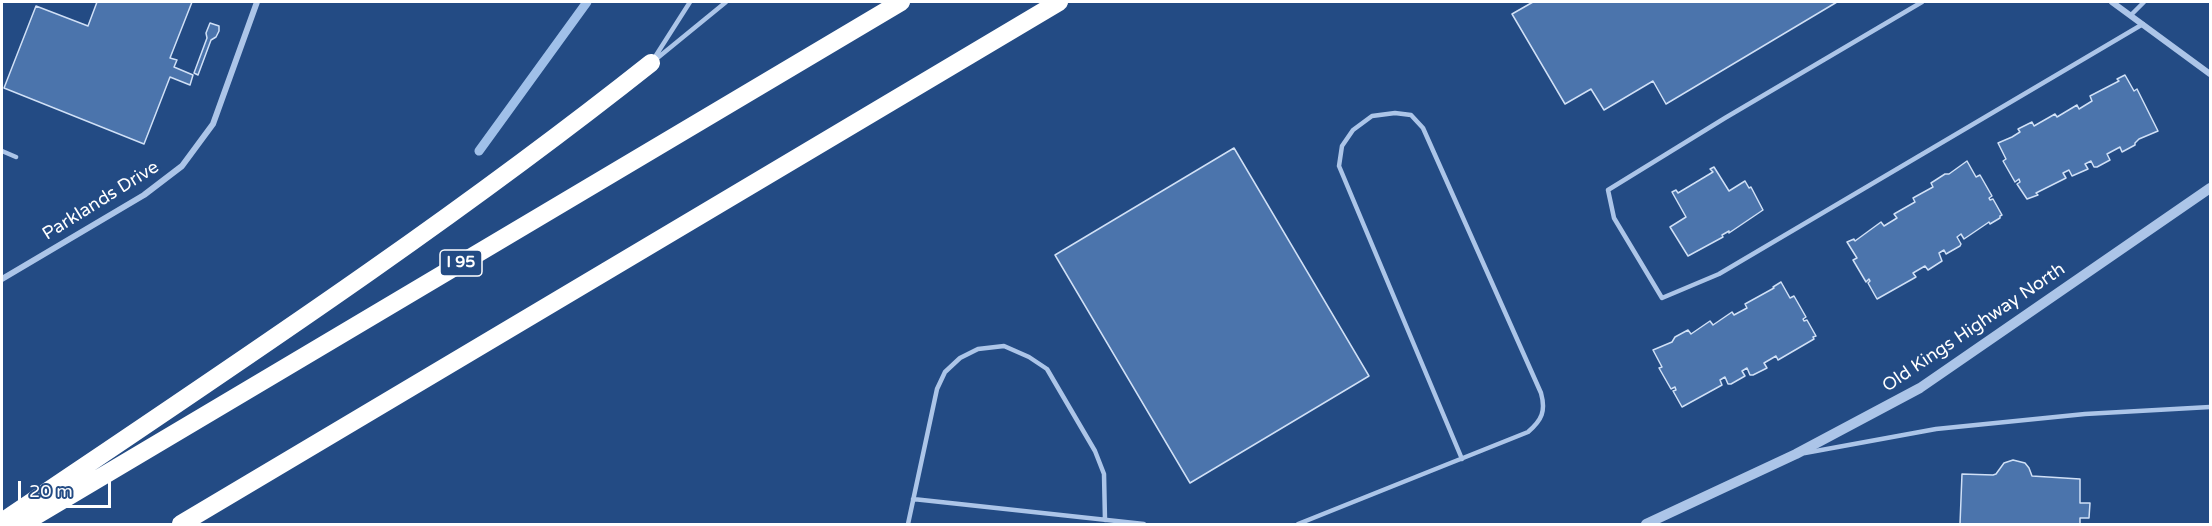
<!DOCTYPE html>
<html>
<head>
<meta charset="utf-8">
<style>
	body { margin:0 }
	#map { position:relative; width:2212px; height:526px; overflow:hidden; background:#234b84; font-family:"Varela Round",sans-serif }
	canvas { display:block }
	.frame { position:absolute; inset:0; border:3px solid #fff; pointer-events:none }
	.scale { position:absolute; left:18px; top:481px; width:93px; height:27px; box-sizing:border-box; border:3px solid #fff; border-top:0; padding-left:8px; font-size:18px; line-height:21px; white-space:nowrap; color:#fff; -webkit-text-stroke:4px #234b84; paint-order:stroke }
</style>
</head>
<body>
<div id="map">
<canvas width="2212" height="526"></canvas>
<div class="frame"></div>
<div class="scale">20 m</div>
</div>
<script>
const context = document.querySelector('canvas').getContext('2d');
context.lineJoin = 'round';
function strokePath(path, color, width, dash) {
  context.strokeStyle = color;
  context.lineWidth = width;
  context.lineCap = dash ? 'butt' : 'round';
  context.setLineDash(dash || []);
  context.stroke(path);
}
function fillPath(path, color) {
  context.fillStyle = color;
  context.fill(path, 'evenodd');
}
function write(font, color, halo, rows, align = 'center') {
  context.font = font + ' "Varela Round",sans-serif';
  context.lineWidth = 4.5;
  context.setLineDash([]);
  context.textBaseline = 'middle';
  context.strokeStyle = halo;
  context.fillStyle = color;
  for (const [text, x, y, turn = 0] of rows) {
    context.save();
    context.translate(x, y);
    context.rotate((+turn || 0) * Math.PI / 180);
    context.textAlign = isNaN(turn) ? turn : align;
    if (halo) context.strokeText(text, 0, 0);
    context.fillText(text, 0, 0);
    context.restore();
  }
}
strokePath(new Path2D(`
	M 479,151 L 587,2`), '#a0c0e9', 9);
const building = new Path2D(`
	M 97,2 L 192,2 L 170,58 L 177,60 L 174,67 L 193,75 L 190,85 L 170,77 L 144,144 L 4,88 L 36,6 L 88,26 Z
	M 1533,2 L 1837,2 L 1666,104 L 1653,81 L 1604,110 L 1591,89 L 1565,104 L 1512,14 Z
	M 210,23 L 219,26 L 219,31 L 216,37 L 211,40 L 198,75 L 194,73 L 207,38 L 206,33 Z
	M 2125,75 L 2134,91 L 2137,89 L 2158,131 L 2139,139 L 2135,143 L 2135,145 L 2122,152 L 2120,147 L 2107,154 L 2110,160 L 2097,167 L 2094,167 L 2091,161 L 2085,164 L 2088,169 L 2072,176 L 2069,170 L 2063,173 L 2066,178 L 2036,193 L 2038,195 L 2027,199 L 2017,184 L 2020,182 L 2019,179 L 2015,182 L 2003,161 L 2006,159 L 1998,143 L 2012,137 L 2020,132 L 2018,129 L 2032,122 L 2034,126 L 2055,114 L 2057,117 L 2077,105 L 2079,109 L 2092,101 L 2090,96 L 2119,81 L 2117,79 Z
	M 1234,148 L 1369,376 L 1190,483 L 1055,255 Z
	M 1967,161 L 1976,177 L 1980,175 L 1992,196 L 1989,198 L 1990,200 L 1993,199 L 2002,215 L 2000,216 L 2000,218 L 1990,224 L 1989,222 L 1964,239 L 1961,234 L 1957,237 L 1961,244 L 1960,246 L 1946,254 L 1944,250 L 1939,253 L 1942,261 L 1928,270 L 1925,266 L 1913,273 L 1916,277 L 1877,299 L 1868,283 L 1870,281 L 1869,279 L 1866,282 L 1853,260 L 1857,258 L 1847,242 L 1854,239 L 1855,241 L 1881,222 L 1884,226 L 1897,218 L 1894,214 L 1915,202 L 1913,198 L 1933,187 L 1931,183 L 1945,174 L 1949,174 Z
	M 1714,167 L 1729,191 L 1745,181 L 1749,188 L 1751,187 L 1763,210 L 1729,233 L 1729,231 L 1722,235 L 1723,237 L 1688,256 L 1670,227 L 1686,217 L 1672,192 L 1676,190 L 1678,193 L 1713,172 L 1710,169 Z
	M 1781,282 L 1790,298 L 1794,296 L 1806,317 L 1803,319 L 1804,321 L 1807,320 L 1816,336 L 1813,337 L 1814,339 L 1778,360 L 1776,356 L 1764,363 L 1767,368 L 1753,375 L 1750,375 L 1747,368 L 1742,371 L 1745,376 L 1731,384 L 1728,384 L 1725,377 L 1720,380 L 1722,385 L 1682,407 L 1673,391 L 1676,390 L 1675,387 L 1671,389 L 1659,368 L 1662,367 L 1653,350 L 1672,342 L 1675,337 L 1688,330 L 1691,334 L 1710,321 L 1713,325 L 1732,312 L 1734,315 L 1747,308 L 1745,304 L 1774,288 L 1773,287 Z
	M 2013,460 L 2025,463 L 2029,468 L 2032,476 L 2080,479 L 2080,503 L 2090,503 L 2089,518 L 2080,518 L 2080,524 L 1960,524 L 1962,474 L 1993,475 L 1996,474 L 2004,463 Z`);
fillPath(building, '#4b74ac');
strokePath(building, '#d0e0f6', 1.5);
strokePath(new Path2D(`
	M 1922,2 L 1725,118 L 1608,190 L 1614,218 L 1662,298 L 1719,274 L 2143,24
	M 2131,15 L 2144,2
	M 653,60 L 690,2
	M 655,60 L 726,2
	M 2,151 L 16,157
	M 1805,453 L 1936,429 L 2085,414 L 2210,407
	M 913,499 L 1144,524
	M 908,524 L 937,389 L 945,372 L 960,358 L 978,349 L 1004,346 L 1029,357 L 1047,369 L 1095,451 L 1104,474 L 1105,520
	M 1298,524 L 1528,432 C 1542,420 1546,411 1541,393 L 1423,128 L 1411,115 L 1395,113 L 1372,116 L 1353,130 L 1342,146 L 1339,166 L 1462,459`), '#acc5e8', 4.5);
strokePath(new Path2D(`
	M 2112,2 L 2210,74
	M 2,279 L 144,195 L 182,166 L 213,124 L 257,2`), '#acc5e8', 6);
strokePath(new Path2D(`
	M 1646,524 L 1796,454 L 1920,388 L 2210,188`), '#acc5e8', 10);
strokePath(new Path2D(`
	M 2,522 C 221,374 443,228 651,63
	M 22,524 L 901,2
	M 181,524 L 1059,2`), '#fff', 18);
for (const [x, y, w] of [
	[461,263,42]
]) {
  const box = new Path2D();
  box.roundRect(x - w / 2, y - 13, w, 26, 4.5);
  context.fillStyle = '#234b84';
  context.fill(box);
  strokePath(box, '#fff', 1.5);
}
write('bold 16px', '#fff', null, [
	["I 95",461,263]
]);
write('18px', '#fff', '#234b84', [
	["Parklands Drive",101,201,-32],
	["Old Kings Highway North",1974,328,-34]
]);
</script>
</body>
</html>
